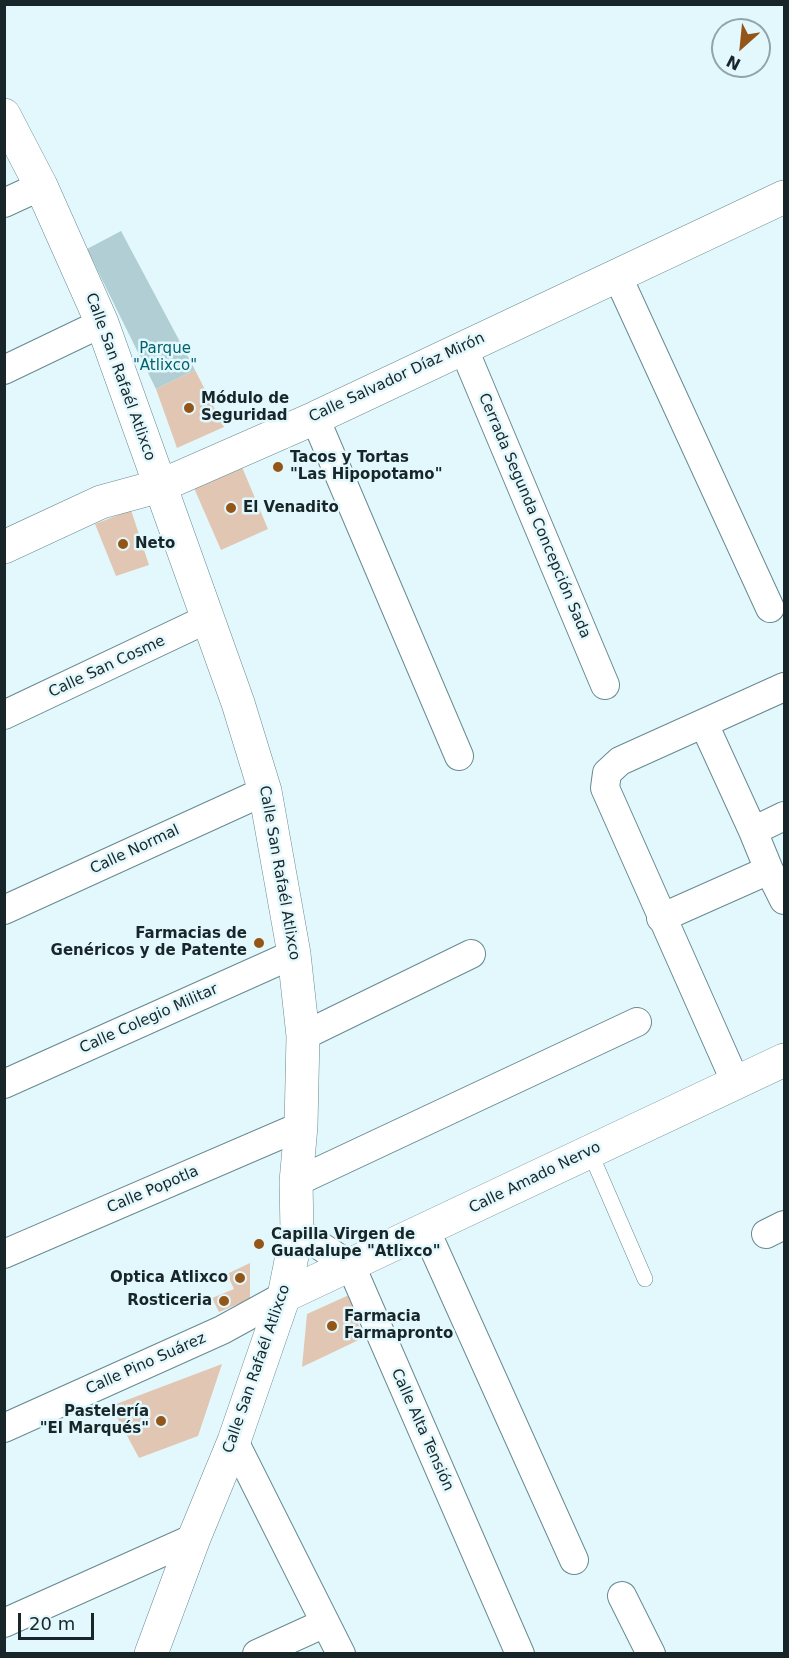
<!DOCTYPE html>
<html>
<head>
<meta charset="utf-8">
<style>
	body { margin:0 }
	#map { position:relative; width:789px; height:1658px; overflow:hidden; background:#e2f8fc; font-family:"DejaVu Sans",sans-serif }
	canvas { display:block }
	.frame { position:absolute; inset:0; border:6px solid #182629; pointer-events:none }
	.north { position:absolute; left:711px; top:18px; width:60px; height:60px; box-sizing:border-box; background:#e2f8fc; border:2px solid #91a4a8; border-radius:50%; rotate:207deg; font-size:16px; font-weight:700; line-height:24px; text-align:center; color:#182629 }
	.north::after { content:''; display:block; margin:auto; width:21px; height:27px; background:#935618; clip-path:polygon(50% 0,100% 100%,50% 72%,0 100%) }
	.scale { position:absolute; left:18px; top:1613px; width:76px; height:27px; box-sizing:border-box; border:3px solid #182629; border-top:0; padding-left:8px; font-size:18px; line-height:21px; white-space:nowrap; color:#182629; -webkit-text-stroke:4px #e2f8fc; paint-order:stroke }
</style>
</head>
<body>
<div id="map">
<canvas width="789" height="1658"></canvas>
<div class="frame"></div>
<div class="north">N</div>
<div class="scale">20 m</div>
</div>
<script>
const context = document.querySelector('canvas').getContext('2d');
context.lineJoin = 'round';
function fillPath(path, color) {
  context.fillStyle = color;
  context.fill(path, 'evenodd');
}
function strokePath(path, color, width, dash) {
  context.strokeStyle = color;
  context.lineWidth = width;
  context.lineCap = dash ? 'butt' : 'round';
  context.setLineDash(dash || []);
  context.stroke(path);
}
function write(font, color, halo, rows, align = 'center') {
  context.font = font + ' "DejaVu Sans",sans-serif';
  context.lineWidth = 5;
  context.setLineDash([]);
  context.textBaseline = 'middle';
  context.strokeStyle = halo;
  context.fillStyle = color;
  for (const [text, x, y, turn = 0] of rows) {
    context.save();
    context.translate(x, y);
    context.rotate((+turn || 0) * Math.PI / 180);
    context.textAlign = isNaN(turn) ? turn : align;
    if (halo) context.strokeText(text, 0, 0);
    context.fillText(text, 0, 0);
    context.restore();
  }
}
fillPath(new Path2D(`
	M 121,231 L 195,370 L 156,389 L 87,249 Z`), '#b0ced4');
fillPath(new Path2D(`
	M 195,370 L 224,427 L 177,448 L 156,389 Z
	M 242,467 L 268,529 L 221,550 L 194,488 Z
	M 131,510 L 149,565 L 116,576 L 95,524 Z
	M 250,1263 L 250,1299 L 219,1312 L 212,1298 L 234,1289 L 227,1274 Z
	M 349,1295 L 363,1338 L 302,1367 L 307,1314 Z
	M 222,1364 L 198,1436 L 139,1458 L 111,1406 Z`), '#e1c7b3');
const service = new Path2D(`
	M 590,1152 L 645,1279`);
const minor = new Path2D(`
	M 4,203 L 41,186
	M 617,275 L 770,608
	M 463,347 L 605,685
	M 4,370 L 102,323
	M 315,418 L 459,756
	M 4,715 L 209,618
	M 704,724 L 753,831 L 769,870 L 784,900
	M 753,831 L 784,816
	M 4,910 L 265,791
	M 661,918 L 769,870
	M 303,1036 L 471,954
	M 736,1083 L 605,788 L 607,773 L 620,761 L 784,687
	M 4,1084 L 294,954
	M 296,1182 L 637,1022
	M 297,1231 L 351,1266 L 520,1654
	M 426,1231 L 574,1560
	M 766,1234 L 784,1225
	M 4,1254 L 301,1126
	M 4,1428 L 222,1330 L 284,1296
	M 234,1441 L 341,1654
	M 622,1596 L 651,1654
	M 4,1623 L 194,1538
	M 257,1654 L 325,1623`);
const tertiary = new Path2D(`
	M 4,115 L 41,186 L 102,323 L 238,703 L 265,791 L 294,954 L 303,1036 L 301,1126 L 296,1182 L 297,1231 L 284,1296 L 234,1441 L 194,1538 L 151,1654
	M 4,547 L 101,502 L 160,486 L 315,418 L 784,197
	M 284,1296 L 784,1060`);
strokePath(service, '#678a90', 16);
strokePath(minor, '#678a90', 30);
strokePath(tertiary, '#678a90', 34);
strokePath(service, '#fff', 15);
strokePath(minor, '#fff', 28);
strokePath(tertiary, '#fff', 33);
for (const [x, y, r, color] of [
	[189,408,6,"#935618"],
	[278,467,6,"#935618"],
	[231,508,6,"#935618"],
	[123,544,6,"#935618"],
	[259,943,6,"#935618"],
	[259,1244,6,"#935618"],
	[240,1278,6,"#935618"],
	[224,1301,6,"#935618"],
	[332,1326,6,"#935618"],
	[161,1421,6,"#935618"]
]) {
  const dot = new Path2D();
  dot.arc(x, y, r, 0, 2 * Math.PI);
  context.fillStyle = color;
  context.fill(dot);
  strokePath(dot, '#e2f8fc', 2);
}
write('15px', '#00626f', '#e2f8fc', [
	["Parque",165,349],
	["\"Atlixco\"",165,366]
]);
write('15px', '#182629', '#e2f8fc', [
	["Calle San Rafaél Atlixco",120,377,70],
	["Calle Salvador Díaz Mirón",397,378,-25],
	["Cerrada Segunda Concepción Sada",534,516,67],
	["Calle San Cosme",107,667,-25],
	["Calle Normal",135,850,-25],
	["Calle San Rafaél Atlixco",279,873,80],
	["Calle Colegio Militar",149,1019,-24],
	["Calle Amado Nervo",535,1178,-26],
	["Calle Popotla",153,1190,-23],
	["Calle Pino Suárez",146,1364,-24],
	["Calle San Rafaél Atlixco",257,1369,-71],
	["Calle Alta Tensión",422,1430,66]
]);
write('bold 15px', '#182629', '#e2f8fc', [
	["Módulo de",201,399],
	["Seguridad",201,416],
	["Tacos y Tortas",290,458],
	["\"Las Hipopotamo\"",290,475],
	["El Venadito",243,508],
	["Neto",135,544],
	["Farmacias de",247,934,"right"],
	["Genéricos y de Patente",247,951,"right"],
	["Capilla Virgen de",271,1235],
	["Guadalupe \"Atlixco\"",271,1252],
	["Optica Atlixco",228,1278,"right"],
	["Rosticeria",212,1301,"right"],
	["Farmacia",344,1317],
	["Farmapronto",344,1334],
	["Pastelería",149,1412,"right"],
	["\"El Marqués\"",149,1429,"right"]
], 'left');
</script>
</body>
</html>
